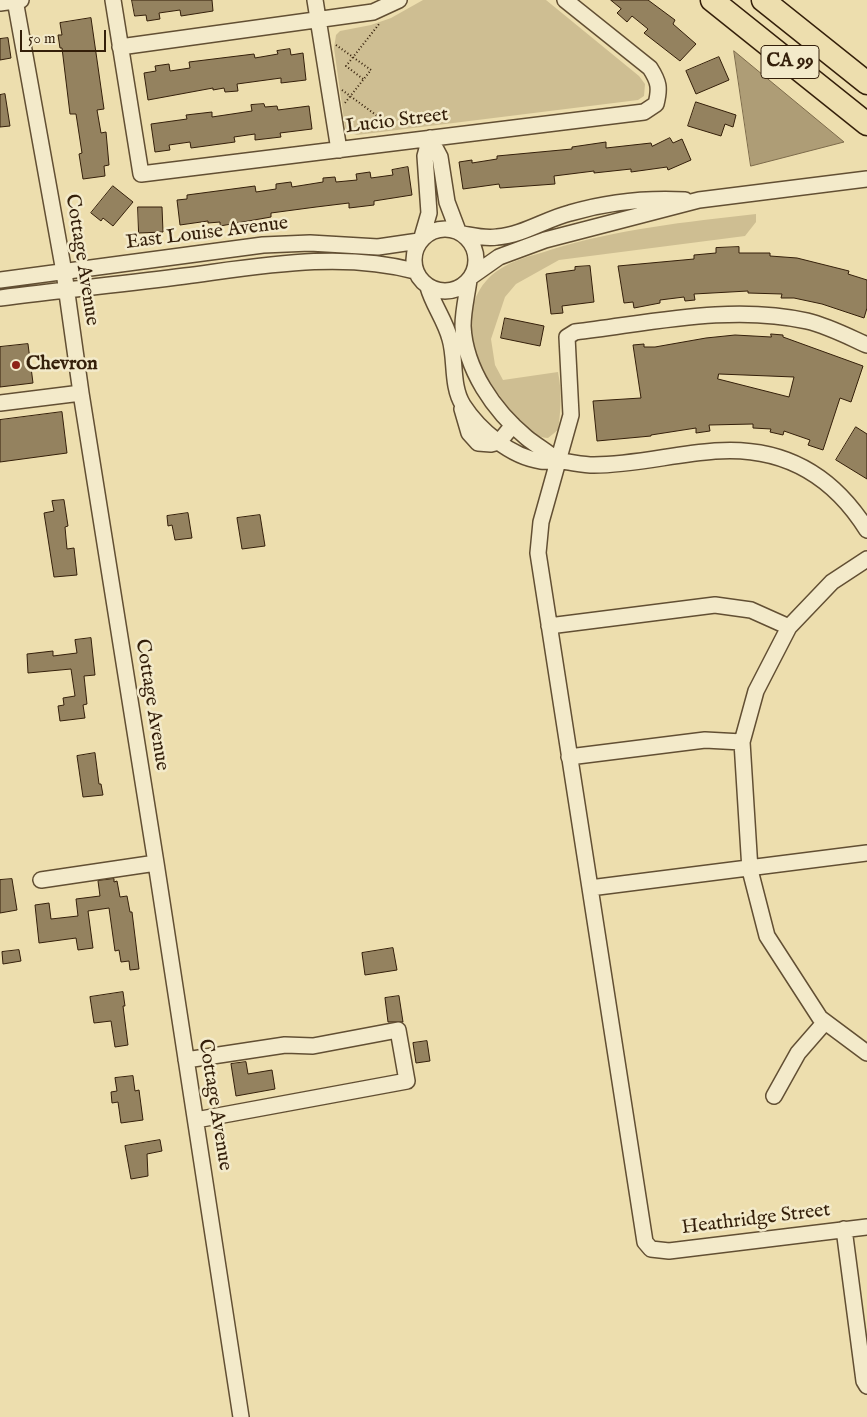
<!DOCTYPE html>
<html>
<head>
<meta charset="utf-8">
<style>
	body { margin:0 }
	#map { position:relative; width:867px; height:1417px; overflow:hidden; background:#eddeae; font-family:"IM FELL English",serif }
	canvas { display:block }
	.scale { position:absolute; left:20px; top:30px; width:86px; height:22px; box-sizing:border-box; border:2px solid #341f0a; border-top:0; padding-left:6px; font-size:15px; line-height:18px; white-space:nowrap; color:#341f0a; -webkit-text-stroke:4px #f3eaca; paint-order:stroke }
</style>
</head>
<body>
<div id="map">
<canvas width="867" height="1417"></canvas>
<div class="scale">50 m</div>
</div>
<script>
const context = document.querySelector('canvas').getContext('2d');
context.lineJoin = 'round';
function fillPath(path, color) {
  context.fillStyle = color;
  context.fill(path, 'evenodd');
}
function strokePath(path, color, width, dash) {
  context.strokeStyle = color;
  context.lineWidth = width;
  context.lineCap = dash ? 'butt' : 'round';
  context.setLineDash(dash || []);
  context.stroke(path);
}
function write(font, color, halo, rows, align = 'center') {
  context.font = font + ' "IM FELL English",serif';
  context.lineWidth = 5;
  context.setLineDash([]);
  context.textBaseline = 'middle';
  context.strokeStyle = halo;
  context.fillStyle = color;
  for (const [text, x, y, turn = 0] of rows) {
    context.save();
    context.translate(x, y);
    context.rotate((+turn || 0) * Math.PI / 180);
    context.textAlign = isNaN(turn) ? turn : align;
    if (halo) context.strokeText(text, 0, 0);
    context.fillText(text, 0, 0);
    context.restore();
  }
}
fillPath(new Path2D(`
	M 423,0 L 546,0 L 639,76 L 645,84 L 644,96 L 638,100 L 357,135 L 348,132 L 345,127 L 334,48 L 336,35 L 340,31 L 371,25 L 391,18 Z
	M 756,214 L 756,222 L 745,236 L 559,260 L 516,284 L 505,297 L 491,339 L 495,365 L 503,380 L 558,372 C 562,392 561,410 558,430 L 548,438 C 525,438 493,386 480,367 C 464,336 466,293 497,271 C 514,259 532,256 550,250 C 617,229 686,222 756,214 Z`), '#cebe92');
const water = new Path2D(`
	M 734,51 L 844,142 L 751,166 Z`);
fillPath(water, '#ae9d76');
strokePath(water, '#7d6b4b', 1);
const building = new Path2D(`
	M 132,0 L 212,0 L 213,11 L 181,16 L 180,10 L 159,13 L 160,19 L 147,21 L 146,15 L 135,16 Z
	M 611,0 L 648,0 L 675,20 L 673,24 L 696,44 L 680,61 L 644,33 L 648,29 L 632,16 L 627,22 L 617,13 L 621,9 Z
	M 91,18 L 104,109 L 97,110 L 101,133 L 106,132 L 109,165 L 104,166 L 105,176 L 83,179 L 79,154 L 82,153 L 76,114 L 70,114 L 62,48 L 60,48 L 58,35 L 62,35 L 60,23 Z
	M 8,38 L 11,58 L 0,60 L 0,39 Z
	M 290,49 L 291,55 L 303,53 L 306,80 L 281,83 L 281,78 L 237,84 L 238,91 L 225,92 L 224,88 L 213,90 L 213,88 L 148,100 L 144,73 L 156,71 L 155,66 L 169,64 L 170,71 L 190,68 L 189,62 L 254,54 L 255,58 L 278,54 L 277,51 Z
	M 719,57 L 729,80 L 696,94 L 686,71 Z
	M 5,94 L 10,126 L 0,127 L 0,95 Z
	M 696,102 L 736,115 L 733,127 L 725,124 L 721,136 L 688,126 Z
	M 264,104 L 265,107 L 277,106 L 278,110 L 309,106 L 312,129 L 280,133 L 281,137 L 255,140 L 255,134 L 234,137 L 235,142 L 191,148 L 190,142 L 169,145 L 170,150 L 155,152 L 151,124 L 187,119 L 186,115 L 212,112 L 212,117 L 252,111 L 251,105 Z
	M 670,138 L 673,143 L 682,139 L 691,160 L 668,170 L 667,167 L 631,172 L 631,169 L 594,173 L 594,171 L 554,176 L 555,184 L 500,188 L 499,184 L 463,189 L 459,162 L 472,160 L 472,163 L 497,159 L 497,156 L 572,149 L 572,147 L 606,142 L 606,148 L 651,143 L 652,146 Z
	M 408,167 L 412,195 L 374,201 L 374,205 L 349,208 L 349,203 L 316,207 L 271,213 L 271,217 L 220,226 L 220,222 L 208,223 L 208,221 L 180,225 L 177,200 L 187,199 L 187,195 L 255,186 L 256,192 L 276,189 L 276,184 L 291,182 L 292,187 L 323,182 L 323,178 L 335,177 L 336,182 L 357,180 L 356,174 L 370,172 L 371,178 L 393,175 L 392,170 Z
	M 113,186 L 133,202 L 113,226 L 103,218 L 101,221 L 91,213 Z
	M 138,207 L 162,207 L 163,232 L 139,233 Z
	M 739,247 L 739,253 L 770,253 L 770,256 L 797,258 L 849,271 L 848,274 L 867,280 L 867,308 L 864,318 L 822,304 L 794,298 L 781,298 L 782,294 L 748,293 L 748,291 L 694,294 L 695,300 L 685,301 L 684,297 L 660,300 L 660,303 L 634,308 L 633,302 L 624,303 L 618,266 L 694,259 L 694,255 L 716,253 L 716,248 Z
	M 590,266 L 594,302 L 562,306 L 563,313 L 551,314 L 546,274 L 575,270 L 575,267 Z
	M 505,318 L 544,326 L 540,346 L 501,338 Z
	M 771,334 L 783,335 L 783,337 L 863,366 L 851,402 L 840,398 L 823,450 L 808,445 L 810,440 L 784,431 L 783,435 L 770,432 L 771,429 L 753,428 L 753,424 L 709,425 L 710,431 L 696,433 L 696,428 L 651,435 L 651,436 L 597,441 L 593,401 L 641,398 L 633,345 L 644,344 L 644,347 L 655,347 L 706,338 L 735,335 L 771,337 ZM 719,374 L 794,377 L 789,397 L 718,379 Z
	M 28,344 L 33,383 L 0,387 L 0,347 Z
	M 62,412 L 67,453 L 0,462 L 0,420 Z
	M 856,427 L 867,434 L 867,479 L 836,460 Z
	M 64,500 L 68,526 L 65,527 L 67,549 L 74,548 L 77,575 L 54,577 L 44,513 L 54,511 L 52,501 Z
	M 188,513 L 192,538 L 175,540 L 172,525 L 168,526 L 167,516 Z
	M 260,515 L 265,546 L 242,549 L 237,518 Z
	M 91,638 L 95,675 L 84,676 L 87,704 L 83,705 L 85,718 L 60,721 L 58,706 L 64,705 L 63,698 L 75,696 L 71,669 L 28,673 L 27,654 L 53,651 L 53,656 L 77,653 L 75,640 Z
	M 95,753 L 99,784 L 101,784 L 103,795 L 83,797 L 77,756 Z
	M 12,879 L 17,910 L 0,913 L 0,880 Z
	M 114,879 L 114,882 L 117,881 L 120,897 L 127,896 L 130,912 L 132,912 L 139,969 L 130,970 L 129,961 L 121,962 L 119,950 L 115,951 L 109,908 L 88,911 L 93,948 L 78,950 L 76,938 L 39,943 L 35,905 L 49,903 L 51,919 L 78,916 L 76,899 L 100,896 L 98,881 Z
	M 393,948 L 397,970 L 365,975 L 362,953 Z
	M 19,950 L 21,961 L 3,964 L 2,952 Z
	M 123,992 L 125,1006 L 123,1006 L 128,1045 L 115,1047 L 111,1021 L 94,1023 L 90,997 Z
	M 399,996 L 403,1022 L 388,1022 L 385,998 Z
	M 427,1041 L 430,1061 L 416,1063 L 413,1043 Z
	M 246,1062 L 248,1074 L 272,1070 L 275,1089 L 236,1096 L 231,1064 Z
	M 133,1076 L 135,1091 L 139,1090 L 143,1120 L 121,1123 L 118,1102 L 112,1103 L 111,1092 L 117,1091 L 115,1078 Z
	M 160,1140 L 162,1151 L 147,1154 L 148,1176 L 131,1179 L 125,1146 Z`);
fillPath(building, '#94825f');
strokePath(building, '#341f0a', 1);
const minor = new Path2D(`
	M 15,0 L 64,272 L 81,393 L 156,863 L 241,1417
	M 113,0 L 141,174 L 644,112 L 656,104 C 660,88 659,82 650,68 L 565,0
	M 315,0 L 339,150
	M 0,3 L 21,0
	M 120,47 L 373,12 L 399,0
	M 430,138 L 440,157 L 447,202 L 458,231
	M414 260a31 31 0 1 1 62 0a31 31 0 1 1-62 0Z
	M 463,234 C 474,236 486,239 497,237 C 523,235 546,219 570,213 C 607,202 647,198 685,200
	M 422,237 L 429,213 L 425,156 L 430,138
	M 472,276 L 499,257 L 545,240 L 699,200 L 867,179
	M 0,280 L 263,245 L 310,243 L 378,247 L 419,241
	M 469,280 C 467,295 463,311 463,326 C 465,369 494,411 527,438 C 537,446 548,452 558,461
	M 428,287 C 433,305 445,320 450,339 C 456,359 451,386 463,405 C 479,430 511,457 541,461 C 547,462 554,460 560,461 C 571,462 583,465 594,465 C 634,465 674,454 715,451 C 782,446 832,474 867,530
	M 0,298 C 62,290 123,284 185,276 C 261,266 340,251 415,271
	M 867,345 C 847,336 828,326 807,321 C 731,304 651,323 575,332 L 567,337 L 571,415 L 541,522 L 538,553 L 645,1242 L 651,1249 L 669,1251 L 867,1227
	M 0,403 L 81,393
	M 462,409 L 469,433 L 478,443 L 491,444 L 499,442 L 513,425
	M 867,559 L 832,582 L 789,627 L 756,691 L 742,742 L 750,870 L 767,936 L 820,1018 L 867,1053
	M 549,626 L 715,605 L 751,610 L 789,627
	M 569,757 L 705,740 L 742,742
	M 41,880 L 156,863
	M 590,888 L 867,853
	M 186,1060 L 285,1045 L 313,1046 L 398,1030 L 407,1081 L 196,1120
	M 774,1096 L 798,1053 L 825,1022
	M 844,1229 L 864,1381 L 867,1386`);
const highway = new Path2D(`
	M 712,0 L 867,124
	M 763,0 L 867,83`);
strokePath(minor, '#624f33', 18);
strokePath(highway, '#341f0a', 25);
strokePath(new Path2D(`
	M 336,45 L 371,70 L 345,103
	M 363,79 L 346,66 L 379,24
	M 342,90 L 395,129`), '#341f0a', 2, [1, 2.5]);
strokePath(minor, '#f3eaca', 15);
strokePath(highway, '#eddeae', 22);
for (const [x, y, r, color] of [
	[16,365,5,"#8f2418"]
]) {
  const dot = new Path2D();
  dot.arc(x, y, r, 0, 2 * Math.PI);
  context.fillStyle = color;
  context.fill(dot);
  strokePath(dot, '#f3eaca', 2);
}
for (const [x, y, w] of [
	[790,62,58]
]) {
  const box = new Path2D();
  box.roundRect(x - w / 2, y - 16.5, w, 33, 4);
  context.fillStyle = '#f3eaca';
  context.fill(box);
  strokePath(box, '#341f0a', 1);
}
write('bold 19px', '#341f0a', null, [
	["CA 99",790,62]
]);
write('20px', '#341f0a', '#f3eaca', [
	["Lucio Street",397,122,-7],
	["East Louise Avenue",207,234,-7],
	["Cottage Avenue",81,260,81],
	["Cottage Avenue",151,705,81],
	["Cottage Avenue",214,1105,81],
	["Heathridge Street",756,1220,-7]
]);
write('bold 20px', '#341f0a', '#f3eaca', [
	["Chevron",26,365]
], 'left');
</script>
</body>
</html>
